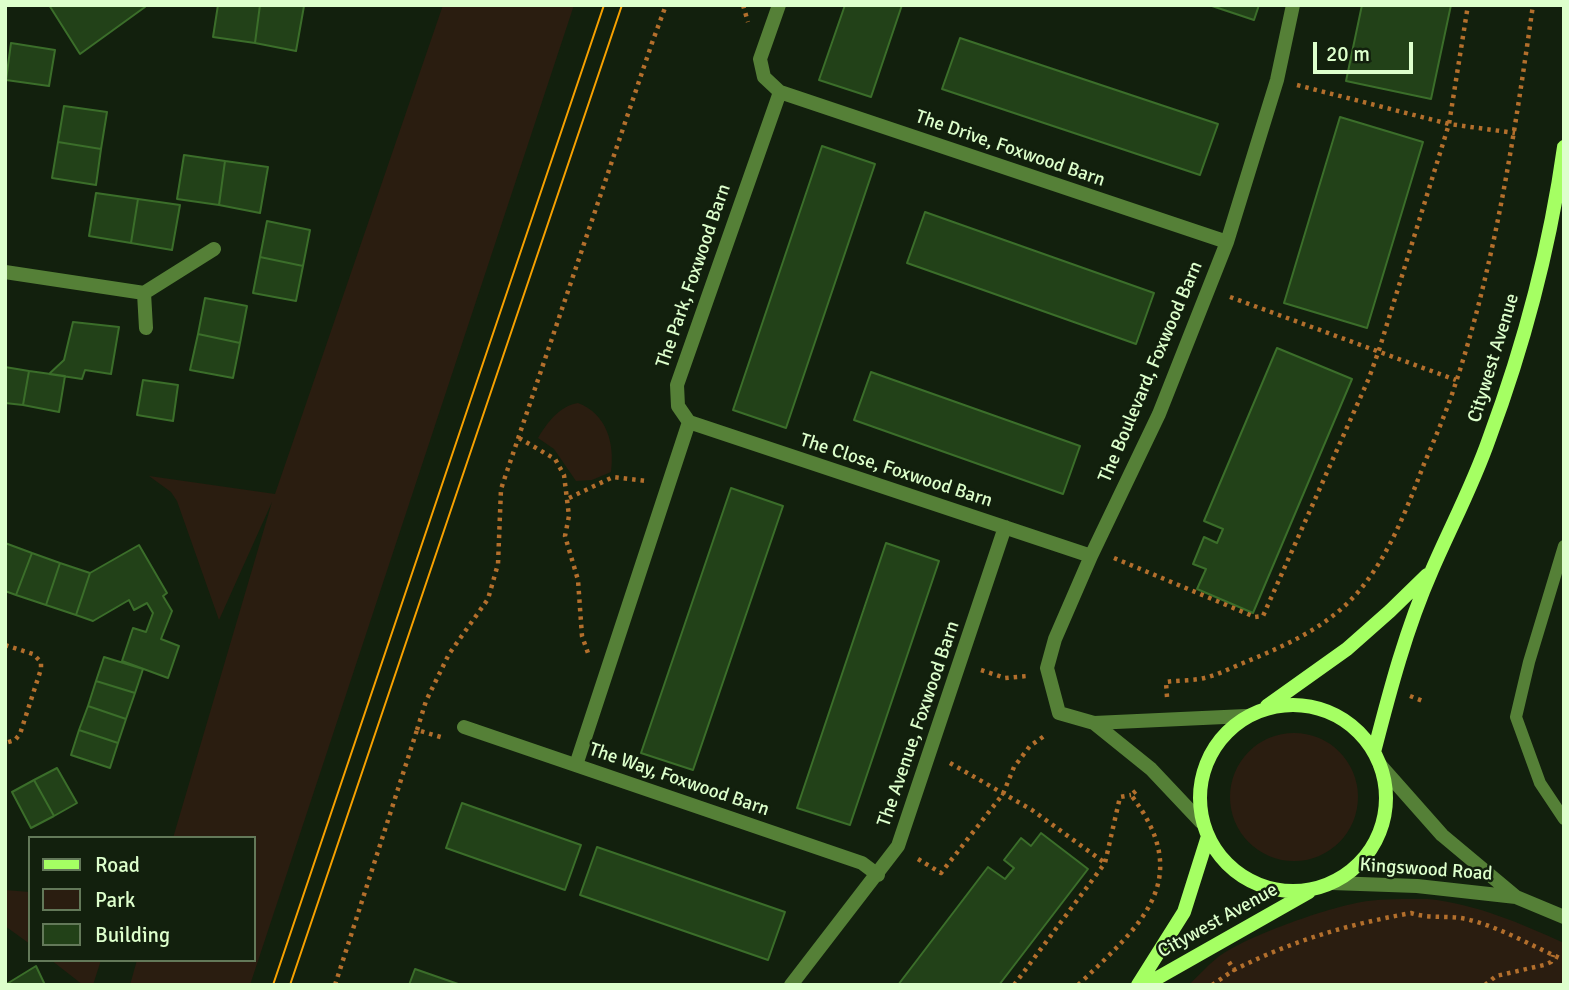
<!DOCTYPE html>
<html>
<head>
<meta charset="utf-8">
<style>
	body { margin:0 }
	#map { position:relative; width:1569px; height:990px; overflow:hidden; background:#12200d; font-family:Signika,sans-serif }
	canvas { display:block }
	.frame { position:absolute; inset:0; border:7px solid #dfc; pointer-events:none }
	.legend { position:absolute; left:28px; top:836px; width:228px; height:126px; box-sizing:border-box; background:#12200d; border:2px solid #637959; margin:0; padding:9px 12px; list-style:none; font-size:21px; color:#dfc }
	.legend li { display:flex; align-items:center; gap:14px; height:35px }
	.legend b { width:35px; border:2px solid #637959 }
	.scale { position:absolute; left:1313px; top:42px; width:100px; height:32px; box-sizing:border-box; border:4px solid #dfc; border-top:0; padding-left:9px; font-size:21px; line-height:24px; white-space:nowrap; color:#dfc; -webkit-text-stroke:5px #12200d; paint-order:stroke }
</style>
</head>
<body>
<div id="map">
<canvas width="1569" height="990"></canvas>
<div class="frame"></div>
<ul class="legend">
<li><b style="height:9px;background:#a5ff63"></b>Road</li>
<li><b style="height:19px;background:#2a1d10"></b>Park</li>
<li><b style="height:19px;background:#224118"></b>Building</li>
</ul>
<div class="scale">20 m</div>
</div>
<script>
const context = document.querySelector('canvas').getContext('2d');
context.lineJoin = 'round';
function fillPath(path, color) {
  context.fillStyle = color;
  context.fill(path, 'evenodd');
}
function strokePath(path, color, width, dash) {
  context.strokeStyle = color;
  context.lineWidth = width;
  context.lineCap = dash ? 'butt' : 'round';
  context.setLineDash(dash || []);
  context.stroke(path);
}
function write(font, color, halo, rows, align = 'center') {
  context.font = font + ' Signika,sans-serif';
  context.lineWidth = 5;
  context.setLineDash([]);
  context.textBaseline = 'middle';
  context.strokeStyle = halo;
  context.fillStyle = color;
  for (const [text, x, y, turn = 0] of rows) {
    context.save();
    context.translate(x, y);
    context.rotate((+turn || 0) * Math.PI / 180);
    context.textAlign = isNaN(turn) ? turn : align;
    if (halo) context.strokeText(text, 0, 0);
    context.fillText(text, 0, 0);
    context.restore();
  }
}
fillPath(new Path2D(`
	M 443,5 L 574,5 L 250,985 L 130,985 L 137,960 L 254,960 L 254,838 L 173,838 L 272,502 L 219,620 L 177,501 L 171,492 L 149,476 L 275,494 Z
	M 578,403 C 607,414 615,444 611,472 L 592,480 L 576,481 L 554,449 L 538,438 C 547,423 559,406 578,403 Z
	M1230 797a64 64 0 1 1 128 0a64 64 0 1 1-128 0Z
	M 5,890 L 30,892 L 30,944 L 5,926 Z
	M 1428,899 C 1476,904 1520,923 1564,943 L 1564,985 L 1189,985 C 1198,976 1207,966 1217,958 C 1242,938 1319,911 1352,904 C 1376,898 1403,899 1428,899 Z
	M 51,960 L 101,960 L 93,985 L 83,985 Z`), '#2a1d10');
const building = new Path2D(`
	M 49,5 L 144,5 L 145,7 L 80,54 Z
	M 218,5 L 260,5 L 255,43 L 213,37 Z
	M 260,5 L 304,6 L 296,51 L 255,43 Z
	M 845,5 L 902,5 L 871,97 L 819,80 Z
	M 1209,5 L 1259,5 L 1254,20 Z
	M 1362,5 L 1451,5 L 1431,99 L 1346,81 Z
	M 960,38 L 1218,124 L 1200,175 L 942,89 Z
	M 11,43 L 55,50 L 49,86 L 6,80 Z
	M 64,106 L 107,112 L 101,149 L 58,142 Z
	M 1340,117 L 1423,142 L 1367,328 L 1284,303 Z
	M 58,142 L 101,149 L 96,185 L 52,178 Z
	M 822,146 L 875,164 L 786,428 L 733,410 Z
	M 184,155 L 225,161 L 219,205 L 177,199 Z
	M 225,161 L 268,167 L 260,213 L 219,205 Z
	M 96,193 L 138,199 L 131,243 L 89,236 Z
	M 138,199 L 180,205 L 172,250 L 131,243 Z
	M 925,212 L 1154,293 L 1136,344 L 907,263 Z
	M 267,221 L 310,230 L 303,266 L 260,257 Z
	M 260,257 L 303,266 L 296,301 L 253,293 Z
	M 205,298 L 247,306 L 240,343 L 198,334 Z
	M 73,322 L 119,327 L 111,374 L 85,370 L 82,379 L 49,374 L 64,360 Z
	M 198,334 L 240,343 L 233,378 L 190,370 Z
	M 1277,348 L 1352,379 L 1253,613 L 1197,589 L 1206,569 L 1193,564 L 1204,537 L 1217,543 L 1223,529 L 1204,521 Z
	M 5,367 L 29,371 L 23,405 L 5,403 Z
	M 29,371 L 65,376 L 59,412 L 23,405 Z
	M 871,372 L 1080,446 L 1063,494 L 854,420 Z
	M 143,380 L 178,385 L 173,421 L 137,415 Z
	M 731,488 L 783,506 L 693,770 L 641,753 Z
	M 5,543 L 32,553 L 16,595 L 5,591 Z
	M 886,543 L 939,561 L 850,825 L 797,808 Z
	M 139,545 L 167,593 L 163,596 L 172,611 L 161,639 L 179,646 L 168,678 L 122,661 L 133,628 L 146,632 L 153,613 L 147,603 L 134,610 L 129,600 L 93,621 L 76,615 L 90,573 Z
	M 32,553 L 60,563 L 46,605 L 16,595 Z
	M 60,563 L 90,573 L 76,615 L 46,605 Z
	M 104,657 L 143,669 L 135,693 L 96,681 Z
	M 96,681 L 135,693 L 126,719 L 88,706 Z
	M 88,706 L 126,719 L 118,743 L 79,730 Z
	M 79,730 L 118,743 L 110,768 L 71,755 Z
	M 57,768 L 77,803 L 54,816 L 34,780 Z
	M 34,780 L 54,816 L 31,828 L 12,792 Z
	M 462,803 L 581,845 L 565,890 L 446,848 Z
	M 1041,833 L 1088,869 L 999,985 L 898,985 L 988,867 L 1005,879 L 1014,868 L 1004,860 L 1021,838 L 1031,846 Z
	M 597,847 L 785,912 L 768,960 L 580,895 Z
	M 36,966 L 45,985 L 5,985 Z
	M 415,969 L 461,985 L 409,985 Z`);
fillPath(building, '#224118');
strokePath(building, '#3b6e2a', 2);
strokePath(new Path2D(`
	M 743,5 L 748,22
	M 1297,85 L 1449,124 L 1515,133
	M 1230,297 L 1456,380
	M 519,438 L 555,459 L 564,475 L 569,516 L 565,536 L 578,580 L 582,636 L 588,653
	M 569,498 L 613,477 L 646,481
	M 1114,558 L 1255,617 L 1263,616 L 1369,378 L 1379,350 L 1449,124 L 1468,5
	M 5,645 L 33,654 L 41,662 L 41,669 L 20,734 L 15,740 L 5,743
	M 981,670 L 1005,678 L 1027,676
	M 1410,696 L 1423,701
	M 1167,697 L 1166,682 C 1179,680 1195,681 1208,677 C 1222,673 1235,666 1248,661 C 1289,644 1329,626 1359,591 C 1390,554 1407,508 1424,464 C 1433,443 1442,422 1450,400 C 1494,273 1514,138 1533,5
	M 417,730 L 426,701 L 449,654 L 488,599 L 498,564 L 501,489 L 652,43 L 666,5
	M 950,763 L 1032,810 L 1105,863
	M 918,859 L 941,873 L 1003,794 L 1014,767 L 1030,746 L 1047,734
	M 1229,962 L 1234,970 C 1294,940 1346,925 1411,913 C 1429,919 1448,915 1466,919 C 1500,927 1532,946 1564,960
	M 335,985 L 417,730 L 444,738
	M 1014,985 L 1105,863 L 1120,797 L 1131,795
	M 1078,985 C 1141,925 1196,880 1131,795 L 1138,789
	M 1212,985 L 1234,970
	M 1485,985 L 1496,976 L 1544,965 L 1551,962 L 1553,955`), '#b36f2c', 4.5, [3.5, 5]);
strokePath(new Path2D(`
	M 1564,546 L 1529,662 L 1516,717 L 1540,783 L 1564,819`), '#558037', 12);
strokePath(new Path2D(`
	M 780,92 L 1227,242
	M 5,272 L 144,293
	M 146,328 L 144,293 L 214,249
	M 689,422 L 1091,556
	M 1246,716 L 1094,723 L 1059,713 L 1047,668 L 1055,639 L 1091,556 L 1159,414 L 1227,242 L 1277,80 L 1293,5
	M 1094,723 L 1151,769 L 1201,822
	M 464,727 L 862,863 L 878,875
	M 576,765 L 689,422 L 678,406 L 677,385 L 780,92 L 764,77 L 760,59 L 779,5
	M 1380,765 L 1442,835 L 1515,896
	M 1332,883 L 1417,886 L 1516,897 L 1564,917
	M 791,985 L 898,846 L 1005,527`), '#558037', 14);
strokePath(new Path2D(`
	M1200 798a93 93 0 1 1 186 0a93 93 0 1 1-186 0Z
	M 1267,706 L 1347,649 L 1390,611 L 1427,575
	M 1374,752 C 1390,690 1406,629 1432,570 C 1451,526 1473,485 1489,439 C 1524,345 1550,247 1564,147
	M 1138,985 L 1184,912 L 1208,836
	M 1145,985 L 1309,892`), '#a5ff63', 14);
strokePath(new Path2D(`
	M 273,985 L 604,5
	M 290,985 L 622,5`), '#f7a100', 2);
write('19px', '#dfc', '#12200d', [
	["The Drive, Foxwood Barn",1010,149,19],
	["The Park, Foxwood Barn",694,276,-71],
	["Citywest Avenue",1494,358,-73],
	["The Boulevard, Foxwood Barn",1151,372,-67],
	["The Close, Foxwood Barn",896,471,18],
	["The Avenue, Foxwood Barn",919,724,-71],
	["The Way, Foxwood Barn",679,780,19],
	["Kingswood Road",1426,870,4],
	["Citywest Avenue",1218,921,-29]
]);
</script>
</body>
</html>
